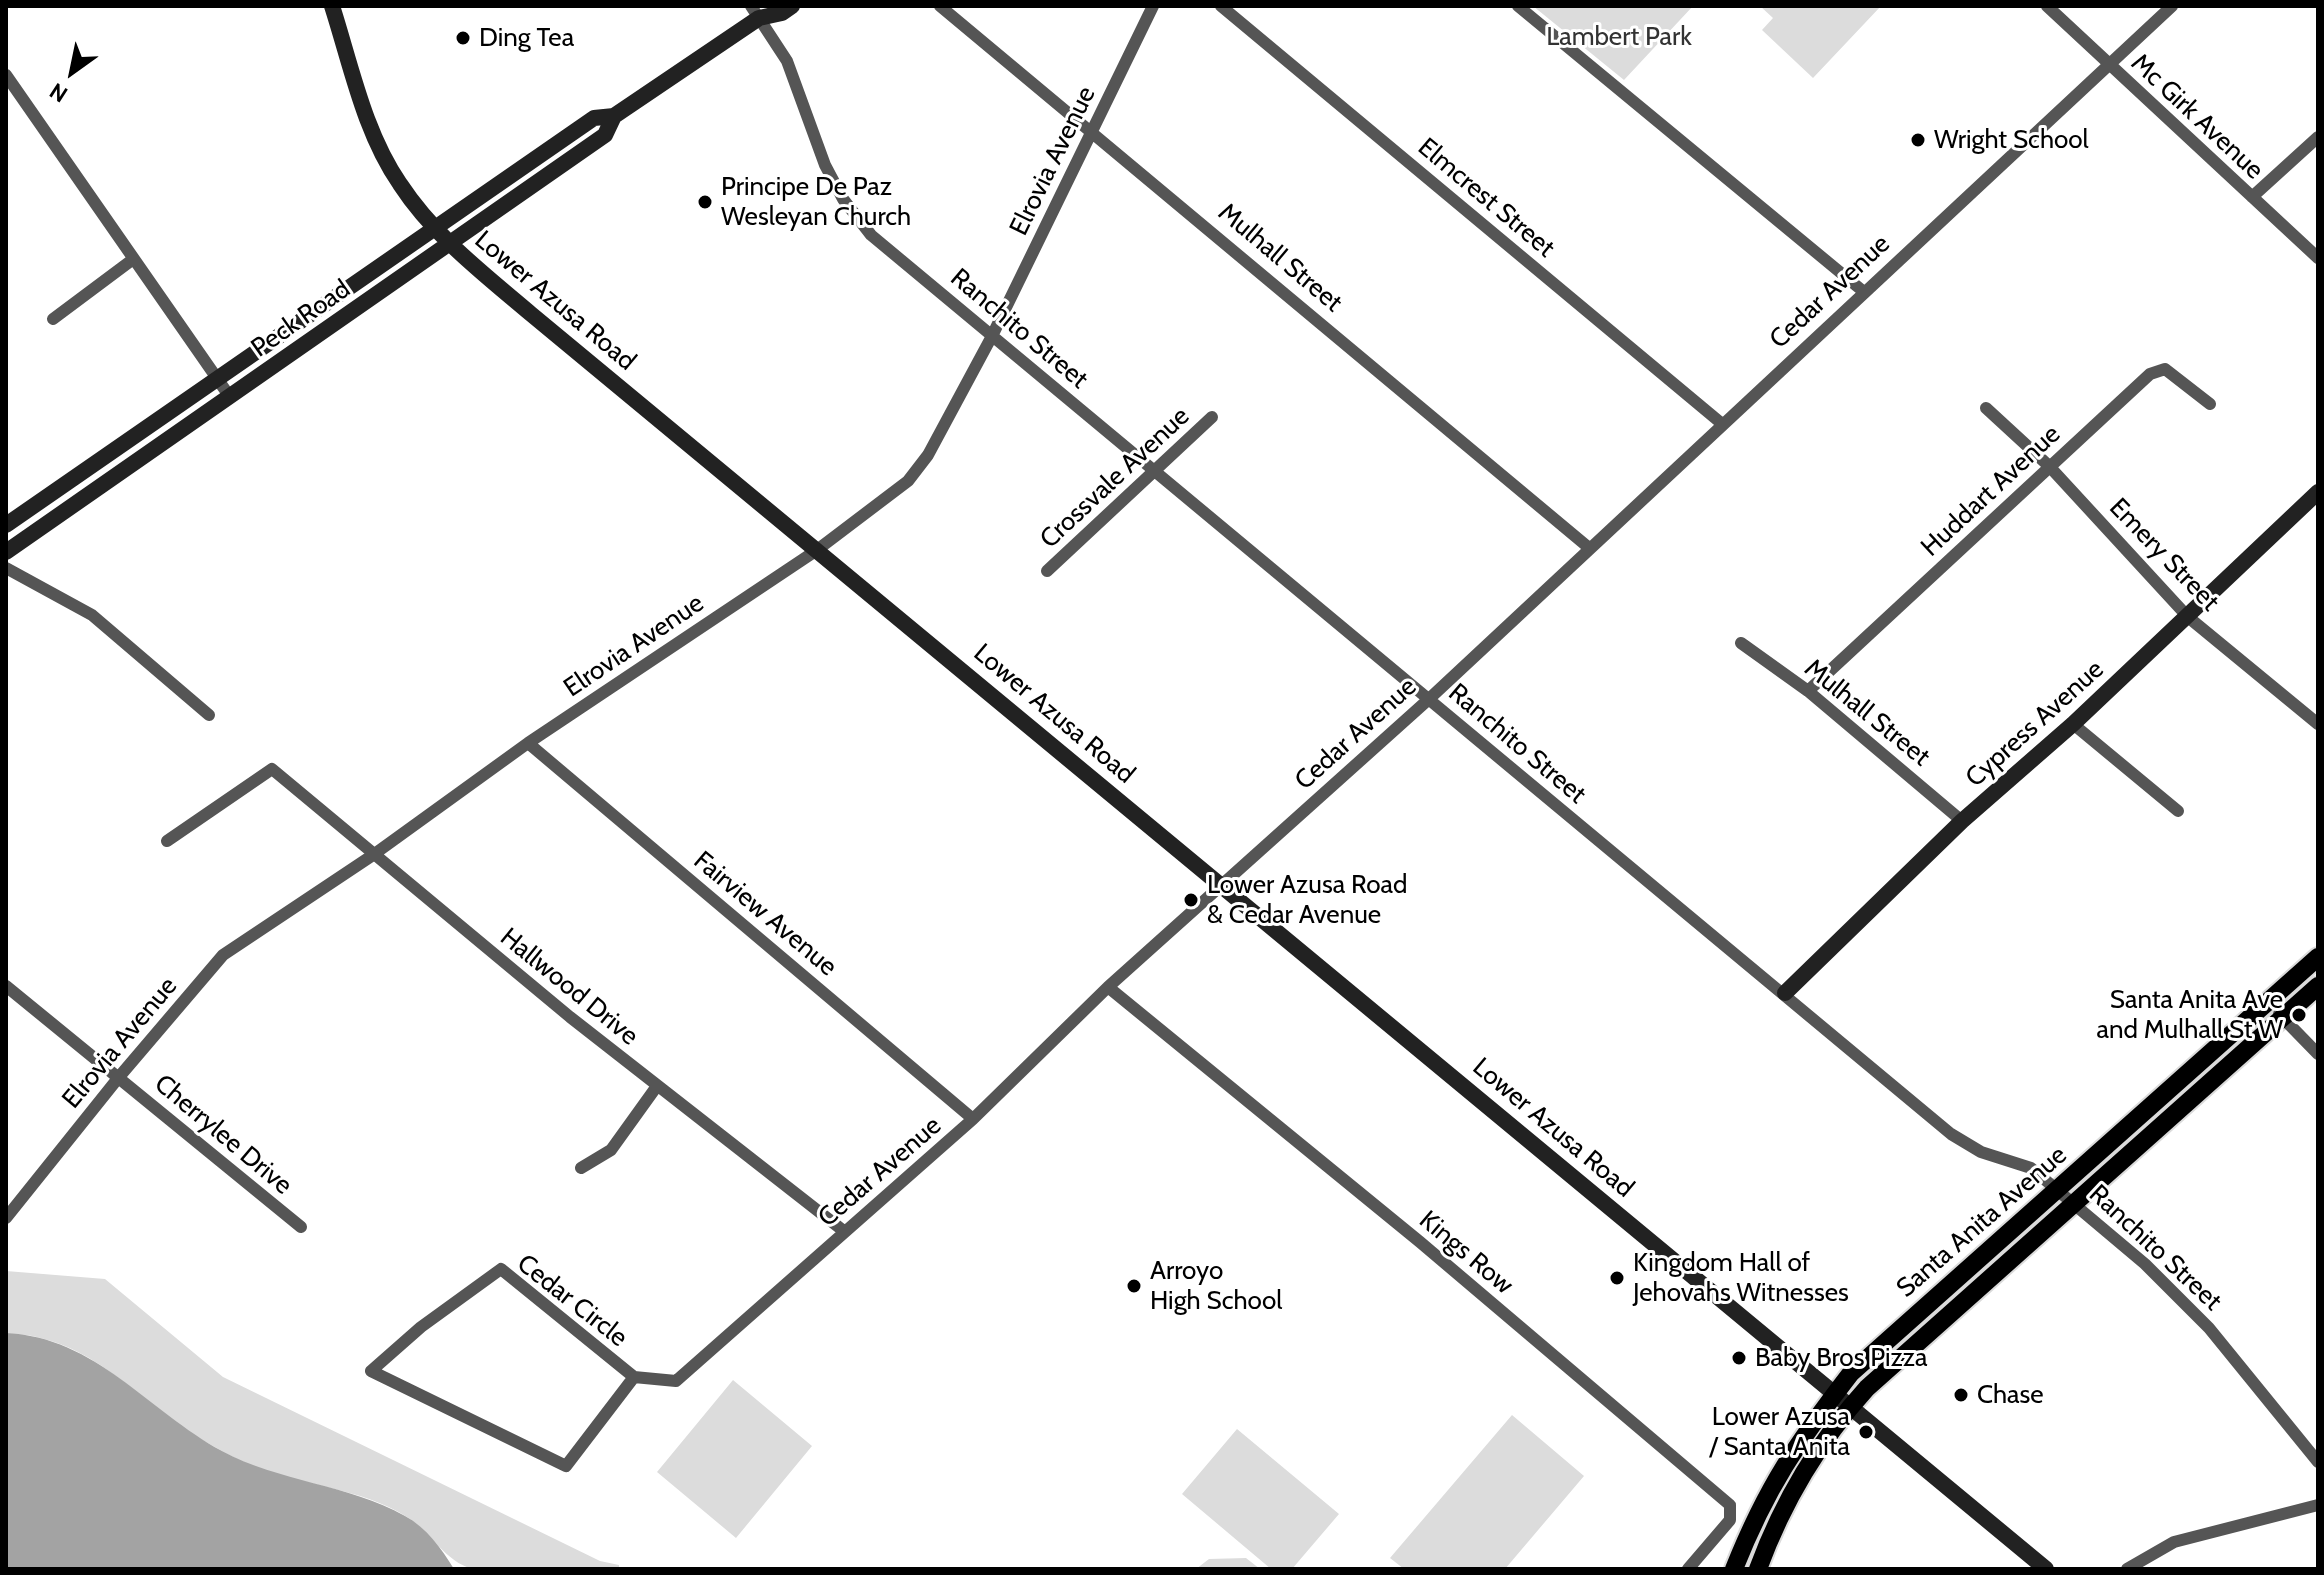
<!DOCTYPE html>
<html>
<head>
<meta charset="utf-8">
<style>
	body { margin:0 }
	#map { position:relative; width:2324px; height:1575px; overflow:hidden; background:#fff; font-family:Cabin,sans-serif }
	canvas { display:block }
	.frame { position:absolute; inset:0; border:8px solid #000; pointer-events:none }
	.north { position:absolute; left:32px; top:32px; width:80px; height:80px; -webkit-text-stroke:6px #fff; paint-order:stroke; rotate:213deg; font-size:22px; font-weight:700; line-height:32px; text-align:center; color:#000 }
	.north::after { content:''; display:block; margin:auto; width:28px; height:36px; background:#000; clip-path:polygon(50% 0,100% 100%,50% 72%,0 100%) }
</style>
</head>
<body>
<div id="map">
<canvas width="2324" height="1575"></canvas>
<div class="frame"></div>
<div class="north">N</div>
</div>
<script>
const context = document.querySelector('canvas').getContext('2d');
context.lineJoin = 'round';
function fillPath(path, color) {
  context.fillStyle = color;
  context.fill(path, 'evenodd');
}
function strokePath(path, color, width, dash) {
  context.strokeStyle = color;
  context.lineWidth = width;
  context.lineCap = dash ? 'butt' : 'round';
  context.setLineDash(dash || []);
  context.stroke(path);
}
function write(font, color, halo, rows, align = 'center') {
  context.font = font + ' Cabin,sans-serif';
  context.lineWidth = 6;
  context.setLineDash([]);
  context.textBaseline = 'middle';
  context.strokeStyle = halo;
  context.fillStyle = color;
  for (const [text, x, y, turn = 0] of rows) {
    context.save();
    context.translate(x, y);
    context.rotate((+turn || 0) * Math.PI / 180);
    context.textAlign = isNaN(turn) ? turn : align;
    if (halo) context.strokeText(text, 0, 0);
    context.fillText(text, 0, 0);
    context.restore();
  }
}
fillPath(new Path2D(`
	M 1533,6 L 1693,6 L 1624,80 Z
	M 1760,6 L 1881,6 L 1813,78 L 1762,30 L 1773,18 Z
	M 6,1271 L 105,1279 L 223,1377 L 600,1561 L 619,1565 L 619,1569 C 584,1569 550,1569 516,1569 C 503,1569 486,1572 473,1569 C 445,1562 431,1532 407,1517 C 361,1488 303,1486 253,1466 C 236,1459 220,1450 204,1441 C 135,1400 94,1337 6,1333 Z
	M 733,1380 L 812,1446 L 736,1538 L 657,1472 Z
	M 1512,1415 L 1584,1476 L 1505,1569 L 1404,1569 L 1390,1558 Z
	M 1237,1429 L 1339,1514 L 1292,1569 L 1271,1569 L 1182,1494 Z
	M 1246,1558 L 1260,1569 L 1196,1569 L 1209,1559 Z`), '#dcdcdc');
fillPath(new Path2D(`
	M 6,1333 C 96,1337 148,1411 222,1451 C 279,1482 348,1484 405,1516 C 427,1528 441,1548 454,1569 L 6,1569 Z`), '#a3a3a3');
const primary = new Path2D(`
	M 1734,1569 C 1767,1486 1797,1443 1851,1373 L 2318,957
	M 1758,1569 C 1783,1501 1818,1442 1867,1388 L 2318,986`);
strokePath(primary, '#dbdbdb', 22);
strokePath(new Path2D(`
	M 751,6 L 787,61 L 825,165 L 843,199 L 871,235 L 1951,1134 L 1981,1152 L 2031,1168 L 2145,1264 L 2209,1328 L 2318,1462
	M 940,6 L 1588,547
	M 1221,6 L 1721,423
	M 1518,6 L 1864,292
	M 2047,6 L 2318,258
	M 6,75 L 230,397
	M 2252,197 L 2318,137
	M 53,319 L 132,260
	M 1986,408 L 2049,466 L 2188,617 L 2318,724
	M 6,568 L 92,615 L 209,715
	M 1047,571 L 1212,417
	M 1741,643 L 1808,691 L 1962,821
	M 1808,691 L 2150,374 L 2165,369 L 2210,404
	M 2073,724 L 2178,811
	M 528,743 L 973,1119
	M 167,841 L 272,769 L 570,1017 L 845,1232
	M 6,986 L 301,1227
	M 1108,987 L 1420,1242 L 1730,1505 L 1730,1520 L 1688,1569
	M 2279,1014 L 2318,1054
	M 581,1168 L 611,1150 L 657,1086
	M 6,1218 L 119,1077 L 223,955 L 373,855 L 528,743 L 817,550 L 908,481 L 928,455 L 992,336 L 1153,6
	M 501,1269 L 634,1377 L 566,1466 L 371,1371 L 421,1327 Z
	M 634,1377 L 676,1381 L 973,1119 L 1108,987 L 1429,699 L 2172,6
	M 2127,1569 L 2174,1542 L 2318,1505`), '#555', 12);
strokePath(new Path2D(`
	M 332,6 C 351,65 364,132 400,184 C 434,236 484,274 531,314 L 2046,1569
	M 6,525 L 594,118 L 614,116 L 759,18 L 782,13 L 792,6
	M 6,552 L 605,135 L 614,116
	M 1785,993 L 1962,821 L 2073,724 L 2318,492`), '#222', 16);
strokePath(primary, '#000', 18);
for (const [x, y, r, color] of [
	[463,38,8,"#000"],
	[1918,140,8,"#000"],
	[705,202,8,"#000"],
	[1191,900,8,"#000"],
	[2299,1015,8,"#000"],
	[1617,1278,8,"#000"],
	[1134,1286,8,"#000"],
	[1739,1358,8,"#000"],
	[1961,1395,8,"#000"],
	[1866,1432,8,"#000"]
]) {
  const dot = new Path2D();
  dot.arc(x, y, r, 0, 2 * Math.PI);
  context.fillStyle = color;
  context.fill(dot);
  strokePath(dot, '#fff', 3);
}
write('26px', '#333', '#fff', [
	["Lambert Park",1619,37]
]);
write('26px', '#000', '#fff', [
	["Ding Tea",479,38],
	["Wright School",1934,140],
	["Principe De Paz",721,187],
	["Wesleyan Church",721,217],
	["Lower Azusa Road",1207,885],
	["& Cedar Avenue",1207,915],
	["Santa Anita Ave",2283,1000,"right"],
	["and Mulhall St W",2283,1030,"right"],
	["Kingdom Hall of",1633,1263],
	["Jehovahs Witnesses",1633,1293],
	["Arroyo",1150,1271],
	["High School",1150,1301],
	["Baby Bros Pizza",1755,1358],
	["Chase",1977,1395],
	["Lower Azusa",1850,1417,"right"],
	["/ Santa Anita",1850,1447,"right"]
], 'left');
write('26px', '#000', '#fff', [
	["Mc Girk Avenue",2197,117,43],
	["Elrovia Avenue",1053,161,-64],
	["Elmcrest Street",1486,198,40],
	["Mulhall Street",1280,258,40],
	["Cedar Avenue",1830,292,-43],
	["Lower Azusa Road",555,301,40],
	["Peck Road",301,319,-35],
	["Ranchito Street",1019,329,40],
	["Crossvale Avenue",1115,478,-43],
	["Huddart Avenue",1991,491,-43],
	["Emery Street",2164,555,46],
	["Elrovia Avenue",634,646,-34],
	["Mulhall Street",1867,713,39],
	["Lower Azusa Road",1054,714,40],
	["Cypress Avenue",2035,724,-42],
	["Cedar Avenue",1356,734,-42],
	["Ranchito Street",1517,744,40],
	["Fairview Avenue",765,914,40],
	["Hallwood Drive",569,987,39],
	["Elrovia Avenue",120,1043,-50],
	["Lower Azusa Road",1553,1128,40],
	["Cherrylee Drive",223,1135,40],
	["Cedar Avenue",880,1172,-41],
	["Santa Anita Avenue",1982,1222,-41],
	["Ranchito Street",2155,1248,43],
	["Kings Row",1466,1253,40],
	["Cedar Circle",572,1301,38]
]);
</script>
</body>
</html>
